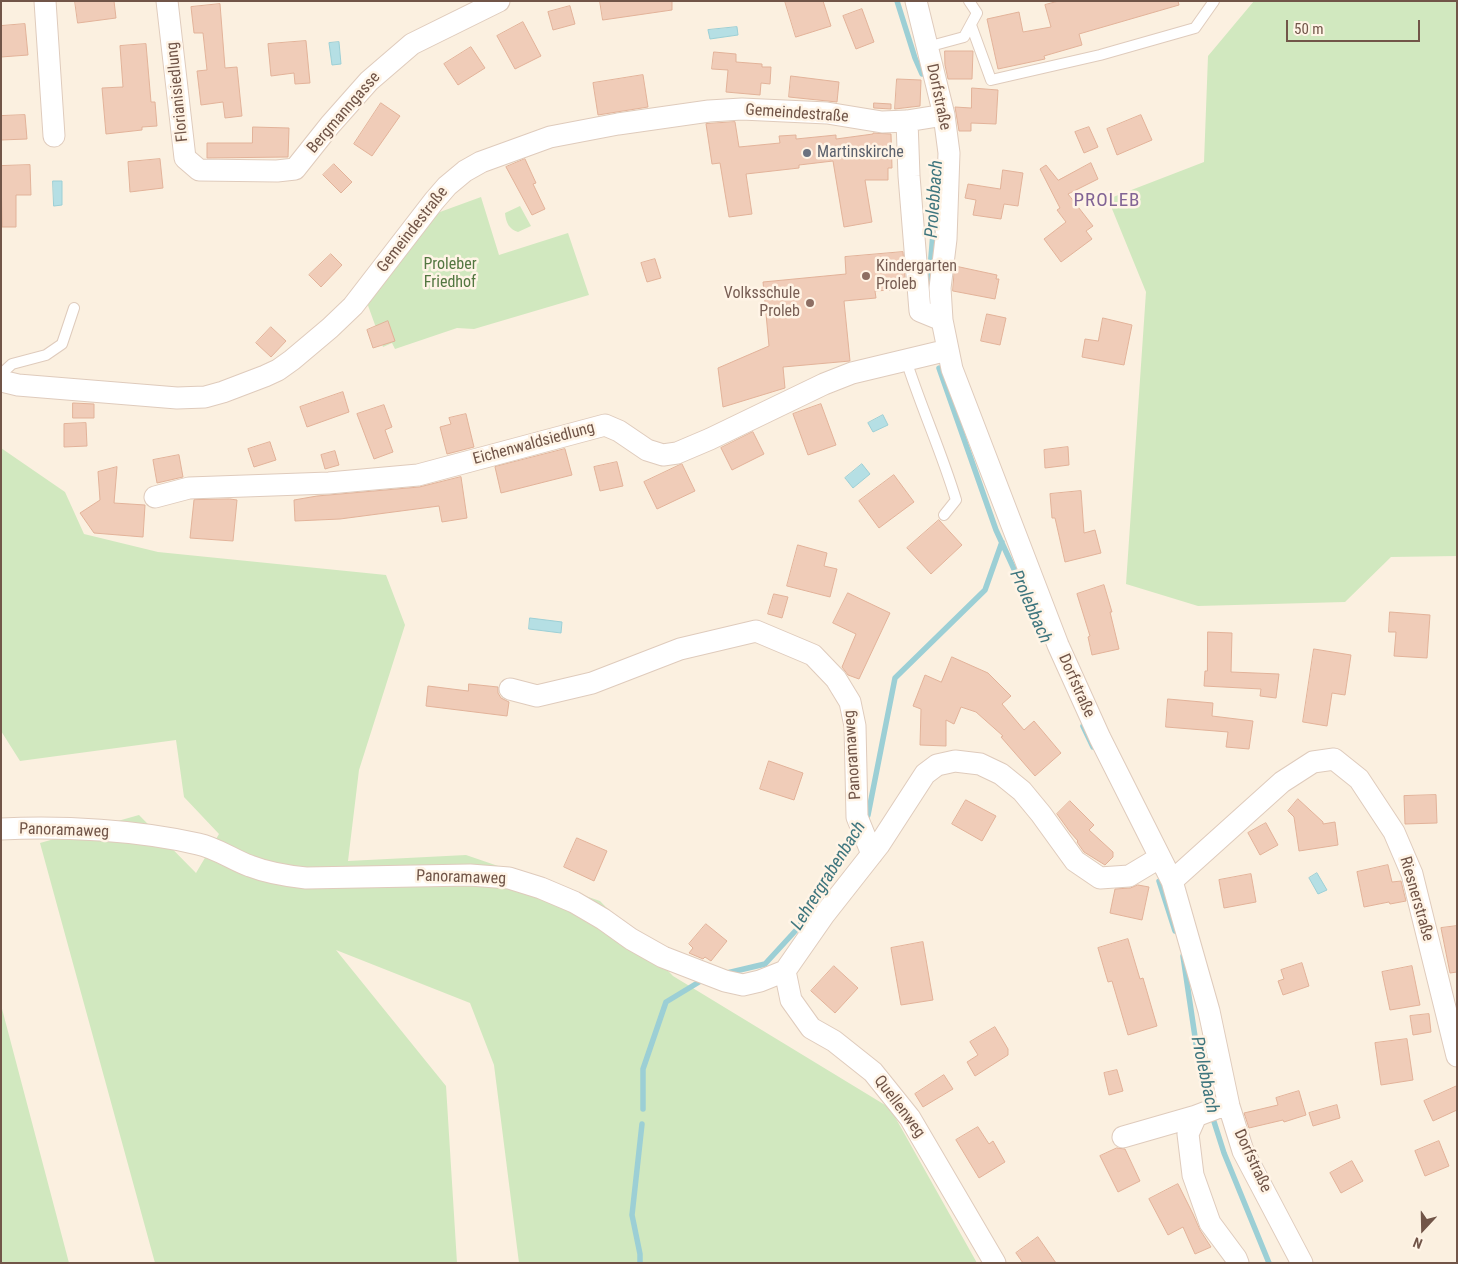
<!DOCTYPE html>
<html>
<head>
<meta charset="utf-8">
<style>
	body { margin:0 }
	#map { position:relative; width:1458px; height:1264px; overflow:hidden; background:#fbf0e0; font-family:"Roboto Condensed",sans-serif }
	canvas { display:block }
	.frame { position:absolute; inset:0; border:2px solid #715548; pointer-events:none }
	.north { position:absolute; left:1398px; top:1204px; width:50px; height:50px; -webkit-text-stroke:4px #fff4e6; paint-order:stroke; rotate:201deg; font-size:14px; font-weight:700; line-height:20px; text-align:center; color:#715548 }
	.north::after { content:''; display:block; margin:auto; width:18px; height:22px; background:#715548; clip-path:polygon(50% 0,100% 100%,50% 72%,0 100%) }
	.scale { position:absolute; left:1286px; top:20px; width:134px; height:22px; box-sizing:border-box; border:2px solid #715548; border-top:0; padding-left:6px; font-size:15px; line-height:18px; white-space:nowrap; color:#715548; -webkit-text-stroke:4px #fff4e6; paint-order:stroke }
</style>
</head>
<body>
<div id="map">
<canvas width="1458" height="1264"></canvas>
<div class="frame"></div>
<div class="north">N</div>
<div class="scale">50 m</div>
</div>
<script>
const context = document.querySelector('canvas').getContext('2d');
context.lineJoin = 'round';
function fillPath(path, color) {
  context.fillStyle = color;
  context.fill(path, 'evenodd');
}
function strokePath(path, color, width, dash) {
  context.strokeStyle = color;
  context.lineWidth = width;
  context.lineCap = dash ? 'butt' : 'round';
  context.setLineDash(dash || []);
  context.stroke(path);
}
function write(font, color, halo, rows, align = 'center') {
  context.font = font + ' "Roboto Condensed",sans-serif';
  context.lineWidth = 5;
  context.setLineDash([]);
  context.textBaseline = 'middle';
  context.strokeStyle = halo;
  context.fillStyle = color;
  for (const [text, x, y, turn = 0] of rows) {
    context.save();
    context.translate(x, y);
    context.rotate((+turn || 0) * Math.PI / 180);
    context.textAlign = isNaN(turn) ? turn : align;
    if (halo) context.strokeText(text, 0, 0);
    context.fillText(text, 0, 0);
    context.restore();
  }
}
fillPath(new Path2D(`
	M 1254,1 L 1457,1 L 1457,556 L 1391,557 L 1345,602 L 1198,606 L 1126,584 L 1146,292 L 1108,199 L 1204,162 L 1208,56 Z
	M 481,197 L 499,255 L 568,233 L 589,295 L 474,329 L 457,328 L 395,349 L 392,343 L 383,347 L 366,300 L 429,216 Z
	M 520,206 L 531,226 L 518,232 C 509,229 506,223 505,213 Z
	M 1,448 L 65,492 L 84,534 L 158,552 L 386,575 L 405,625 L 359,770 L 348,861 L 466,855 L 600,901 L 673,976 L 890,1108 L 977,1263 L 519,1263 L 494,1065 L 470,1003 L 336,950 L 446,1086 L 457,1263 L 155,1263 L 40,843 L 139,815 L 196,873 L 219,834 L 184,797 L 176,740 L 20,761 L 1,731 Z
	M 1,1005 L 69,1263 L 1,1263 Z`), '#d1e8bf');
const water = new Path2D(`
	M 737,27 L 738,35 L 710,39 L 708,30 Z
	M 339,42 L 341,64 L 332,65 L 329,43 Z
	M 53,181 L 62,181 L 62,205 L 54,206 Z
	M 883,415 L 888,425 L 873,432 L 868,423 Z
	M 862,464 L 870,474 L 853,488 L 845,478 Z
	M 530,618 L 562,622 L 561,633 L 529,629 Z
	M 1317,873 L 1327,890 L 1318,894 L 1309,878 Z`);
fillPath(water, '#b5dfe4');
strokePath(water, '#9ccfd5', 1);
strokePath(new Path2D(`
	M 897,1 L 915,58 L 922,74
	M 928,293 L 938,173
	M 939,368 L 996,530 L 1037,619
	M 1083,726 L 1093,747
	M 865,820 L 868,815 L 895,678 L 985,590 L 1002,542
	M 1159,881 L 1175,931
	M 1183,956 L 1202,1084 L 1224,1153 L 1269,1263
	M 727,973 L 765,964 L 798,928 L 857,832
	M 643,1109 L 643,1069 L 666,1002 L 704,979
	M 640,1263 L 640,1254 L 632,1215 L 642,1124`), '#9ccfd5', 5.5);
const building = new Path2D(`
	M 75,1 L 114,1 L 116,18 L 78,23 Z
	M 600,1 L 672,1 L 672,10 L 603,20 Z
	M 785,1 L 823,1 L 831,26 L 796,37 Z
	M 1059,1 L 1178,1 L 1179,5 L 1079,34 L 1082,45 L 1044,56 L 1045,59 L 998,69 L 987,19 L 1019,12 L 1023,32 L 1051,27 L 1045,5 Z
	M 220,4 L 225,68 L 237,67 L 242,116 L 225,118 L 223,102 L 201,105 L 197,71 L 207,70 L 203,33 L 194,33 L 191,7 Z
	M 570,6 L 575,24 L 553,30 L 548,12 Z
	M 862,9 L 874,42 L 856,49 L 843,16 Z
	M 523,22 L 541,56 L 515,69 L 497,36 Z
	M 25,24 L 28,55 L 1,57 L 1,26 Z
	M 306,41 L 310,83 L 295,84 L 294,73 L 271,76 L 268,44 Z
	M 146,44 L 151,102 L 155,102 L 157,126 L 142,127 L 142,130 L 106,134 L 102,88 L 123,87 L 120,46 Z
	M 471,47 L 485,68 L 458,85 L 444,64 Z
	M 945,51 L 973,51 L 972,79 L 948,79 L 945,65 Z
	M 714,52 L 736,54 L 736,62 L 762,64 L 762,67 L 771,67 L 770,84 L 761,83 L 760,95 L 726,92 L 728,70 L 712,69 Z
	M 643,75 L 648,107 L 598,115 L 593,83 Z
	M 791,76 L 839,82 L 837,102 L 789,97 Z
	M 897,79 L 921,80 L 920,106 L 895,109 Z
	M 972,88 L 998,90 L 996,124 L 971,123 L 971,131 L 959,131 L 955,107 L 971,108 Z
	M 381,103 L 400,116 L 372,156 L 354,144 Z
	M 874,103 L 891,104 L 891,109 L 874,108 Z
	M 25,115 L 27,139 L 1,140 L 1,116 Z
	M 1141,115 L 1152,140 L 1117,155 L 1107,129 Z
	M 735,122 L 739,147 L 780,143 L 779,136 L 796,135 L 796,139 L 836,135 L 836,139 L 873,134 L 873,133 L 891,134 L 892,168 L 888,168 L 888,180 L 865,180 L 872,222 L 844,227 L 833,161 L 799,165 L 799,168 L 746,174 L 752,214 L 729,217 L 720,163 L 712,164 L 706,124 Z
	M 253,127 L 289,128 L 288,157 L 207,158 L 207,143 L 252,143 Z
	M 1089,127 L 1098,147 L 1084,153 L 1075,132 Z
	M 160,159 L 163,188 L 130,192 L 128,162 Z
	M 525,159 L 536,183 L 533,184 L 545,209 L 532,215 L 506,167 Z
	M 1091,163 L 1098,179 L 1068,194 L 1093,226 L 1086,231 L 1092,239 L 1061,262 L 1044,239 L 1066,222 L 1057,210 L 1060,208 L 1040,169 L 1046,165 L 1058,180 Z
	M 334,164 L 352,182 L 341,193 L 323,175 Z
	M 30,165 L 31,195 L 16,195 L 16,227 L 2,227 L 1,166 Z
	M 1003,170 L 1023,173 L 1018,206 L 1004,204 L 1001,219 L 973,215 L 976,200 L 965,198 L 968,184 L 1000,189 Z
	M 903,252 L 906,289 L 875,291 L 876,298 L 844,301 L 850,361 L 783,367 L 785,388 L 723,407 L 718,368 L 769,346 L 763,282 L 846,274 L 845,257 Z
	M 331,254 L 342,265 L 321,287 L 309,275 Z
	M 655,259 L 661,278 L 647,282 L 641,263 Z
	M 955,266 L 997,275 L 996,279 L 999,279 L 995,299 L 953,291 Z
	M 987,314 L 1006,318 L 1000,345 L 981,341 Z
	M 1103,318 L 1132,325 L 1124,365 L 1082,357 L 1085,339 L 1098,341 Z
	M 388,321 L 395,341 L 373,348 L 367,330 Z
	M 271,327 L 286,341 L 271,357 L 256,343 Z
	M 343,392 L 349,412 L 307,427 L 300,407 Z
	M 73,403 L 94,404 L 94,418 L 73,418 Z
	M 821,404 L 836,445 L 808,455 L 793,414 Z
	M 384,405 L 392,427 L 385,430 L 393,452 L 374,459 L 357,414 Z
	M 466,414 L 474,447 L 447,454 L 440,427 L 451,424 L 449,418 Z
	M 86,423 L 87,446 L 64,447 L 64,424 Z
	M 753,432 L 764,454 L 732,470 L 721,448 Z
	M 270,442 L 276,460 L 254,467 L 248,449 Z
	M 1068,447 L 1069,465 L 1045,468 L 1044,450 Z
	M 565,449 L 572,475 L 501,493 L 495,467 Z
	M 335,451 L 339,465 L 325,469 L 321,455 Z
	M 179,455 L 183,477 L 157,483 L 153,460 Z
	M 617,462 L 623,486 L 600,491 L 594,467 Z
	M 682,464 L 695,491 L 657,509 L 644,482 Z
	M 117,467 L 114,503 L 145,505 L 143,537 L 94,533 L 80,513 L 100,500 L 98,472 Z
	M 894,475 L 914,502 L 879,528 L 859,501 Z
	M 461,477 L 467,518 L 442,522 L 439,506 L 340,519 L 295,521 L 294,500 L 317,496 L 419,487 Z
	M 1081,491 L 1084,533 L 1095,530 L 1101,553 L 1065,562 L 1055,518 L 1052,518 L 1050,494 Z
	M 230,499 L 237,500 L 233,541 L 190,538 L 194,500 Z
	M 939,520 L 962,545 L 931,574 L 907,548 Z
	M 798,545 L 827,553 L 824,566 L 837,569 L 830,597 L 787,586 Z
	M 1104,585 L 1112,612 L 1110,612 L 1119,649 L 1092,655 L 1088,637 L 1090,636 L 1077,594 Z
	M 848,593 L 890,613 L 859,679 L 848,675 L 842,667 L 856,634 L 833,623 Z
	M 774,594 L 788,597 L 782,618 L 768,614 Z
	M 1390,612 L 1430,615 L 1427,658 L 1394,656 L 1396,632 L 1389,632 Z
	M 1208,632 L 1232,633 L 1231,672 L 1279,674 L 1276,698 L 1260,696 L 1261,689 L 1204,686 L 1205,671 L 1207,671 Z
	M 1314,649 L 1351,655 L 1345,695 L 1332,693 L 1327,726 L 1303,722 Z
	M 952,657 L 988,673 L 1011,696 L 1002,704 L 1024,730 L 1034,721 L 1061,753 L 1035,776 L 1001,737 L 1003,736 L 976,712 L 961,707 L 954,724 L 946,720 L 946,746 L 920,745 L 921,709 L 913,706 L 925,675 L 941,682 Z
	M 469,684 L 498,687 L 498,693 L 501,698 L 509,702 L 507,716 L 426,706 L 428,686 L 468,691 Z
	M 1168,699 L 1213,703 L 1212,716 L 1253,721 L 1249,749 L 1226,747 L 1228,732 L 1166,727 Z
	M 769,761 L 803,773 L 794,800 L 760,789 Z
	M 1436,795 L 1437,823 L 1405,824 L 1404,796 Z
	M 1298,799 L 1323,822 L 1323,824 L 1335,822 L 1338,845 L 1299,851 L 1294,817 L 1288,811 Z
	M 966,800 L 996,816 L 982,841 L 952,824 Z
	M 1070,801 L 1094,825 L 1089,830 L 1113,852 L 1113,857 L 1105,865 L 1084,852 L 1077,842 L 1078,841 L 1070,832 L 1057,814 Z
	M 1266,823 L 1278,845 L 1260,855 L 1248,833 Z
	M 577,838 L 607,851 L 594,881 L 564,867 Z
	M 1388,865 L 1392,882 L 1401,881 L 1406,901 L 1390,904 L 1389,902 L 1364,907 L 1357,872 Z
	M 1251,874 L 1256,902 L 1224,908 L 1219,880 Z
	M 1138,885 L 1149,887 L 1142,920 L 1110,913 L 1115,889 L 1130,888 Z
	M 706,924 L 727,941 L 711,961 L 705,957 L 703,959 L 689,953 L 693,948 L 689,944 Z
	M 1457,926 L 1457,972 L 1450,973 L 1441,928 Z
	M 1128,939 L 1140,979 L 1143,978 L 1157,1026 L 1128,1035 L 1112,981 L 1108,982 L 1098,948 Z
	M 923,942 L 933,1000 L 901,1005 L 891,948 Z
	M 1302,963 L 1309,986 L 1283,995 L 1278,981 L 1284,979 L 1281,970 Z
	M 834,966 L 858,988 L 835,1013 L 811,991 Z
	M 1412,966 L 1420,1005 L 1390,1010 L 1382,972 Z
	M 1429,1014 L 1431,1032 L 1413,1035 L 1410,1016 Z
	M 995,1027 L 1008,1049 L 1008,1055 L 975,1076 L 967,1062 L 978,1055 L 970,1042 Z
	M 1407,1039 L 1413,1080 L 1381,1085 L 1375,1043 Z
	M 1117,1070 L 1123,1091 L 1109,1095 L 1104,1073 Z
	M 944,1075 L 953,1089 L 923,1107 L 915,1094 Z
	M 1457,1086 L 1457,1110 L 1433,1121 L 1424,1101 Z
	M 1299,1091 L 1306,1115 L 1284,1122 L 1283,1120 L 1249,1128 L 1244,1113 L 1278,1105 L 1276,1098 Z
	M 1337,1105 L 1340,1118 L 1313,1126 L 1309,1113 Z
	M 978,1127 L 989,1144 L 993,1141 L 1005,1162 L 979,1178 L 956,1140 Z
	M 1439,1141 L 1449,1166 L 1425,1176 L 1415,1151 Z
	M 1117,1148 L 1125,1149 L 1140,1181 L 1118,1192 L 1100,1156 Z
	M 1352,1161 L 1363,1181 L 1341,1193 L 1330,1173 Z
	M 1178,1184 L 1193,1214 L 1200,1230 L 1211,1247 L 1195,1254 L 1183,1227 L 1168,1235 L 1149,1199 Z
	M 1038,1237 L 1056,1263 L 1023,1263 L 1016,1253 Z`);
fillPath(building, '#f0ccb8');
strokePath(building, '#e2b299', 1);
const lane = new Path2D(`
	M 971,25 L 991,80 L 1100,55 L 1195,28 L 1214,1
	M 927,47 L 964,37 L 977,13 L 969,1
	M 906,360 C 921,407 942,453 956,500 L 944,515
	M 1,374 L 12,364 L 46,355 L 62,344 L 74,308`);
const street = new Path2D(`
	M 45,1 L 54,136
	M 167,1 L 185,158 L 199,170 L 277,171 L 295,169 L 330,125 L 369,81 L 412,44 L 499,1
	M 916,1 L 944,115 L 949,153 L 946,239 L 940,288 L 942,320 L 952,369 L 1058,645 L 1100,738 L 1172,881 L 1209,1011 L 1229,1106 L 1243,1151 L 1302,1263
	M 907,121 L 909,176 L 920,311 L 942,320
	M 1,381 L 18,385 L 177,398 L 205,397 L 223,392 L 265,376 L 278,370 L 292,360 L 330,328 L 353,306 L 434,201 L 447,186 L 465,171 L 481,162 L 550,137 L 618,124 L 709,111 L 742,109 L 827,113 L 882,122 L 907,121 L 944,115
	M 155,497 L 189,488 L 329,483 L 418,475 L 605,425 L 619,431 L 647,450 L 663,455 L 677,453 L 710,439 L 824,384 L 852,373 L 948,350
	M 510,689 L 537,696 L 592,683 L 680,649 L 756,631 L 813,655 L 836,679 L 850,702 L 855,726 L 857,817 L 872,854
	M 1,829 C 63,826 138,830 198,844 C 217,848 233,860 250,866 C 268,873 287,876 306,878 L 470,875 L 509,878 L 541,888 L 574,902 L 603,919 L 631,939 L 663,957 L 725,981 L 743,985 L 760,981 L 785,971 L 824,915 L 879,845 L 925,774 L 937,765 L 955,761 L 980,764 L 1001,774 L 1022,791 L 1041,814 L 1075,861 L 1100,878 L 1129,876 L 1159,858
	M 1172,881 L 1282,782 L 1313,762 L 1334,759 L 1359,779 L 1394,832 L 1412,874 L 1457,1056
	M 785,971 L 791,1000 L 811,1028 L 834,1041 L 873,1072 L 910,1118 L 995,1263
	M 1196,1116 L 1188,1134 L 1193,1175 L 1210,1223 L 1236,1258 L 1238,1263
	M 1123,1137 L 1196,1116 L 1217,1108 L 1229,1106`);
strokePath(lane, '#dfcbbc', 12);
strokePath(street, '#dfcbbc', 23);
strokePath(lane, '#fff', 10);
strokePath(street, '#fff', 21);
for (const [x, y, r, color] of [
	[807,153,5,"#6b7280"],
	[866,276,5,"#8d6e63"],
	[810,303,5,"#8d6e63"]
]) {
  const dot = new Path2D();
  dot.arc(x, y, r, 0, 2 * Math.PI);
  context.fillStyle = color;
  context.fill(dot);
  strokePath(dot, '#fff4e6', 2);
}
write('16px', '#715548', '#fff4e6', [
	["Florianisiedlung",178,92,-96],
	["Dorfstraße",938,97,78],
	["Bergmanngasse",344,113,-49],
	["Gemeindestraße",797,114,4],
	["Gemeindestraße",413,230,-52],
	["Eichenwaldsiedlung",534,444,-15],
	["Dorfstraße",1076,686,66],
	["Panoramaweg",853,755,-94],
	["Panoramaweg",64,831,2],
	["Panoramaweg",461,878,2],
	["Riesnerstraße",1416,899,74],
	["Quellenweg",899,1107,53],
	["Dorfstraße",1252,1161,65]
]);
write('16px', '#5b616d', '#fff4e6', [
	["Martinskirche",817,153]
], 'left');
write('16px', '#537741', '#fff4e6', [
	["Proleber",450,265],
	["Friedhof",450,283]
]);
write('16px', '#785e54', '#fff4e6', [
	["Kindergarten",876,267],
	["Proleb",876,285],
	["Volksschule",800,294,"right"],
	["Proleb",800,312,"right"]
], 'left');
write('italic 18px', '#3f767e', '#fff4e6', [
	["Prolebbach",935,199,-86],
	["Prolebbach",1030,607,66],
	["Lehrergrabenbach",829,876,-58],
	["Prolebbach",1204,1075,78]
]);
context.letterSpacing = '1px';
write('19px', '#826495', '#fff4e6', [
	["PROLEB",1107,201]
]);
context.letterSpacing = '0px';
</script>
</body>
</html>
